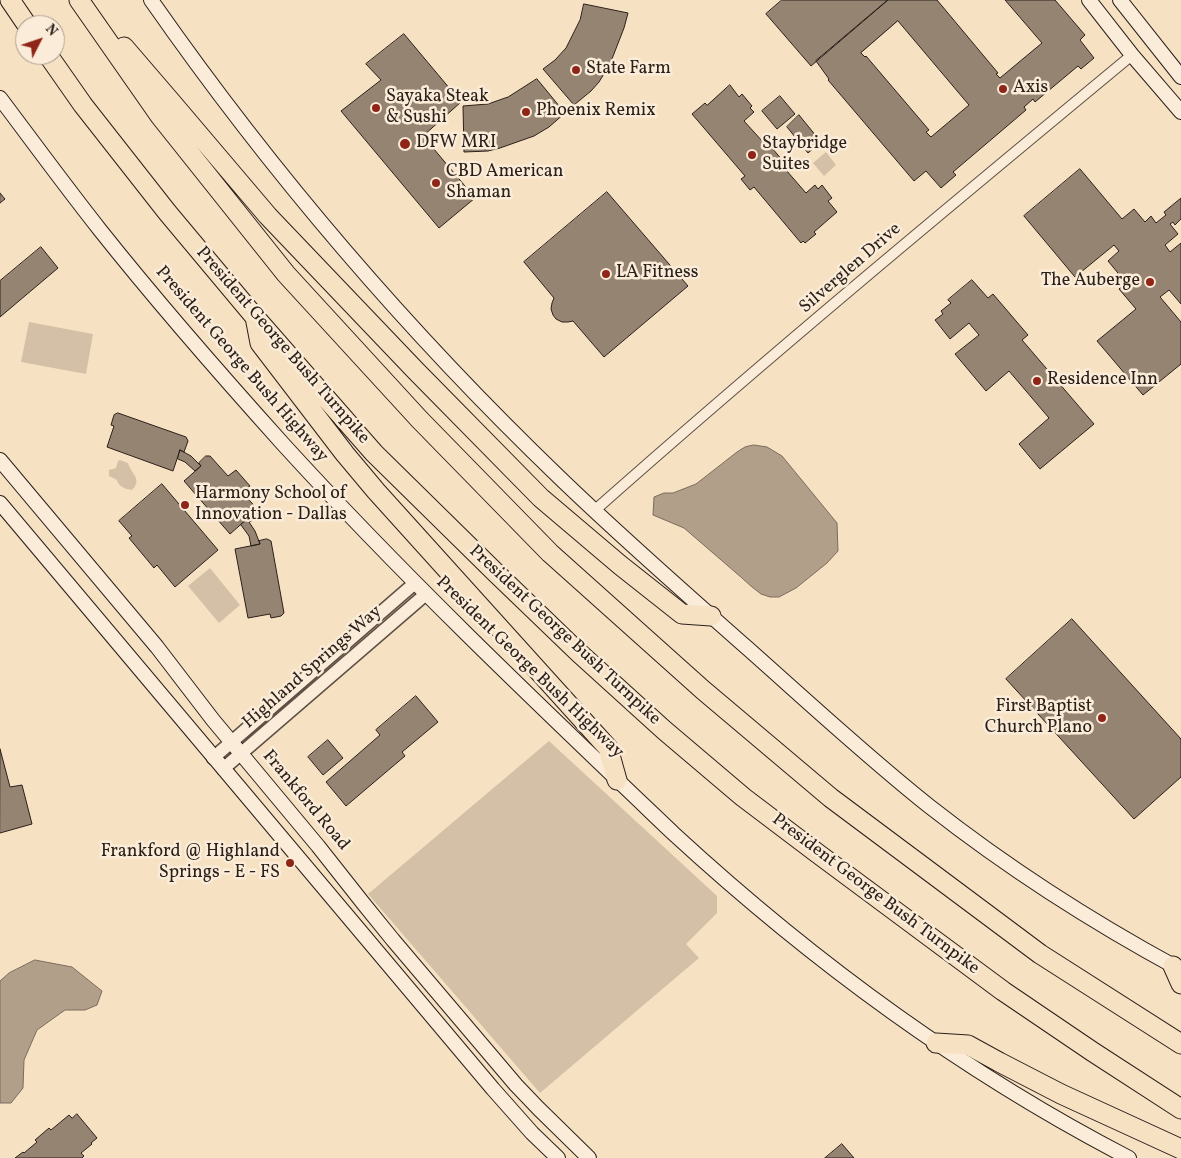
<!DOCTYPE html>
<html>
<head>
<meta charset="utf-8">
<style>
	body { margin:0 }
	#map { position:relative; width:1181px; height:1158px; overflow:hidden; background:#f7e1c3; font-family:Vollkorn,serif }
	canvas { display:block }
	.north { position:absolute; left:15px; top:15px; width:50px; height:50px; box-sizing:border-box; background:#faecd8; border:1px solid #a79a8c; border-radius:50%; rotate:49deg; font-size:14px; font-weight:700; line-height:20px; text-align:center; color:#2b201a }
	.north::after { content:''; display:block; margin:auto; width:18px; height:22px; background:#8f2418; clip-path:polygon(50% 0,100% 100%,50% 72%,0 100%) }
</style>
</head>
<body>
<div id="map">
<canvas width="1181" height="1158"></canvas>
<div class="north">N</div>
</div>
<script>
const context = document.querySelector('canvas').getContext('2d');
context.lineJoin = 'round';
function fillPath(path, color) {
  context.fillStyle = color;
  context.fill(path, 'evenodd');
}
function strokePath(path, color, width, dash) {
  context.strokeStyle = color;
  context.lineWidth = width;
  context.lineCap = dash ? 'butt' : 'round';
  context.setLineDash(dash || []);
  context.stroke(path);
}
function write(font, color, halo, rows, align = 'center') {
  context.font = font + ' Vollkorn,serif';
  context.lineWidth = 5;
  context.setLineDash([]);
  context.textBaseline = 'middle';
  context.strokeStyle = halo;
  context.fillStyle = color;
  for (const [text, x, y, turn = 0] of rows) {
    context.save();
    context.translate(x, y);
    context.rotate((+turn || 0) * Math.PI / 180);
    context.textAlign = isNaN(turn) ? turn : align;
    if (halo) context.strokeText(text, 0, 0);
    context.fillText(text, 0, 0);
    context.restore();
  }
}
fillPath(new Path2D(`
	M 826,152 L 836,165 L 824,176 L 813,163 Z
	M 29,322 L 93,334 L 86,374 L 21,362 Z
	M 120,460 L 128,463 C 131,474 143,479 132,490 C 125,489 119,487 117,480 L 109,476 L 109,470 L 116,468 L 118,461 Z
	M 210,568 L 240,605 L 219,623 L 188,586 Z
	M 549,741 L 717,896 L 717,913 L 686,944 L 699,958 L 540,1093 L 368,894 Z`), '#d4c0a6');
const water = new Path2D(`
	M 754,445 L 767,447 L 782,456 L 837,523 L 838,551 L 827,563 L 796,588 L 779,597 L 770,597 L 761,594 L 752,587 L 742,578 L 684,528 L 653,515 L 654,497 L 664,493 L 673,493 L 696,484 L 737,452 L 745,447 Z
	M 35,960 L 72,967 L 102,991 L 97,1005 L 85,1010 L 65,1010 L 37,1030 L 24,1060 L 23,1088 L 11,1103 L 0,1103 L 0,981 L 9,973 Z`);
fillPath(water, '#b29f8a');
strokePath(water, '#7c6c5d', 1);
const building = new Path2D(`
	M 782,0 L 888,0 L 811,66 L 766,14 Z
	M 888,0 L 937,0 L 998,73 L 996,74 L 1000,78 L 1042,43 L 1005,0 L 1055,0 L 1085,35 L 1080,40 L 1094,58 L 1081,69 L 1078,66 L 1035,102 L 1033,99 L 1024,107 L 1026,110 L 953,172 L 956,175 L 941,188 L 926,171 L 914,181 L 828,80 L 829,79 L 816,61 ZM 898,21 L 969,105 L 931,137 L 926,132 L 929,130 L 866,56 L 865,57 L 861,53 Z
	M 584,4 L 628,13 L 624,28 L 610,64 L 599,82 L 591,91 L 574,105 L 543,69 L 555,60 L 566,48 L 580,20 Z
	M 404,34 L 461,102 L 423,136 L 475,198 L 439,228 L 341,111 L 381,80 L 366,64 Z
	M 537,79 L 565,113 L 549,127 L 534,136 L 500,148 L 488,151 L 464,152 L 463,106 L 488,104 L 508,97 Z
	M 730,85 L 739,97 L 742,94 L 752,106 L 750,108 L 754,112 L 744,121 L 763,142 L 766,141 L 789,168 L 786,170 L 806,193 L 815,185 L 818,189 L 822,185 L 832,198 L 828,201 L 837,212 L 814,232 L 816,234 L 805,243 L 803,241 L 801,243 L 754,187 L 750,190 L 741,179 L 745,176 L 692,114 L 705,103 L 707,105 Z
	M 780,96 L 795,114 L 777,129 L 762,111 Z
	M 799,115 L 821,142 L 808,153 L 787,127 Z
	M 1080,169 L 1122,219 L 1134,209 L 1145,222 L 1151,216 L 1156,223 L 1166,215 L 1164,212 L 1181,198 L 1181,219 L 1175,225 L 1173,222 L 1170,224 L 1178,234 L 1165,245 L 1170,252 L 1181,243 L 1181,304 L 1169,290 L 1160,297 L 1181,322 L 1181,364 L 1143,395 L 1097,341 L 1136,309 L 1119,289 L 1122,286 L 1115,277 L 1118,273 L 1108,261 L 1119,251 L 1114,245 L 1075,277 L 1024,216 Z
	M 607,192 L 688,286 L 604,357 L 573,321 L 568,322 L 562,322 L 556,319 L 553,315 L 551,309 L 552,303 L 554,298 L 524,262 Z
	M 0,193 L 5,199 L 0,203 Z
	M 41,247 L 58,268 L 0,317 L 0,281 Z
	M 972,280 L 988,298 L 993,294 L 1028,335 L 1022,340 L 1094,424 L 1040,469 L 1019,444 L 1049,418 L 1009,371 L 986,391 L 955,354 L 979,335 L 969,323 L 950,339 L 935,320 L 943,314 L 941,311 L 951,303 L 948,300 Z
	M 118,413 L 186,437 L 188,441 L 184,452 L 180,450 L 173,471 L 107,447 L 114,426 L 111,425 L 114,415 Z
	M 180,450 L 191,456 L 201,466 L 195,471 L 185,462 L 178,459 Z
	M 206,456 L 210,456 L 228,476 L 236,470 L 250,486 L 242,492 L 259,511 L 258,515 L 250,522 L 247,519 L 230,534 L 184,481 L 201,466 L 199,463 Z
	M 162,484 L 218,550 L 175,587 L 157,565 L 154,568 L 129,538 L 132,536 L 119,521 Z
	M 247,519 L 255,531 L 260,544 L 251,546 L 249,536 L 241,525 Z
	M 267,539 L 271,541 L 284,613 L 281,616 L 271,618 L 270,614 L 248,618 L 235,549 L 260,544 L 259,541 Z
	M 1072,619 L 1181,739 L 1181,777 L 1134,819 L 1006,679 Z
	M 416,696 L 438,722 L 402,752 L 405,756 L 346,806 L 326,782 L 380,735 L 376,730 Z
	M 328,740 L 343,758 L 323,775 L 308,757 Z
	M 0,749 L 10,787 L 22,785 L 32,824 L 0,833 Z
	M 77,1114 L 97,1138 L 91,1143 L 92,1144 L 81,1153 L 84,1156 L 82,1158 L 15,1158 L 23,1152 L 24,1153 L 37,1142 L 35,1140 L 49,1128 L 51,1130 L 69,1115 L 72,1118 Z
	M 842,1144 L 854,1158 L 825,1158 Z`);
fillPath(building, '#958472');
strokePath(building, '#2b201a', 1);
const minor = new Path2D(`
	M 594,511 C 770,355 951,205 1132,55`);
const tertiary = new Path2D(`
	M 213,758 L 415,583
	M 223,769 L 426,594`);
const secondary = new Path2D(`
	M 151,0 C 271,172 409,333 560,478 C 620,536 683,591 745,646 C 806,700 866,756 929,806 C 1008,868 1092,922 1181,970
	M 1089,0 L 1132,55 L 1181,112
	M 1120,0 L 1181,77
	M 0,98 C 33,142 66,187 100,230 C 158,303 221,375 283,444 C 407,580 541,707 674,834 C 811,960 963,1072 1129,1158
	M 0,460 L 157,647 L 213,720 L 318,846 L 363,903 L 393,940 L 516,1085 L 538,1108 L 589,1158
	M 0,503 L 493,1089 L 532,1133 L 558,1158`);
const motorway = new Path2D(`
	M 10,0 L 27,25
	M 79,0 L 160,116 L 286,274 L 420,420 L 550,553 L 703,690 L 831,798 L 1040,954 L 1181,1044
	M 124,47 L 173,104 L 268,216 L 416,371 L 541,498 L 620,565 L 682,614 L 711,616
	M 48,55 L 83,105 L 167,212 L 254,316 L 374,453 L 496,573 L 578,652 L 664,730 L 743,797 L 817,853 L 1003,991 L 1093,1052 L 1181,1109
	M 255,317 L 260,343 L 345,454 L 376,491 L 608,748 L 617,780
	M 1173,966 L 1181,984
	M 936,1043 L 968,1045 L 999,1062 L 1061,1094 L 1181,1149`);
strokePath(minor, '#5e5044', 12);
strokePath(tertiary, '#5e5044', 15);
strokePath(secondary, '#2b201a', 16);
strokePath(motorway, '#2b201a', 21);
strokePath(minor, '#faecd8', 10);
strokePath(tertiary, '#faecd8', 12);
strokePath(secondary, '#faecd8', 14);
strokePath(motorway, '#f7e1c3', 19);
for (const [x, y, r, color] of [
	[576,70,5,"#8f2418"],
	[1003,89,5,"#8f2418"],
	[376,108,5,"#8f2418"],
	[526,112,5,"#8f2418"],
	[405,144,6,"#8f2418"],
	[752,155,5,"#8f2418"],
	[436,183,5,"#8f2418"],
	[606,274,5,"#8f2418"],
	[1150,282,5,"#8f2418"],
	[1037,381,5,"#8f2418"],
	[185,505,5,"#8f2418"],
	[1102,718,5,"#8f2418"],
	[290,863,5,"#8f2418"]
]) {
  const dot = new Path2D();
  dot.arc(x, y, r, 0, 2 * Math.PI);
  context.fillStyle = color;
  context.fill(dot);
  strokePath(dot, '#faecd8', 2);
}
write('18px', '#2b201a', '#faecd8', [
	["State Farm",586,70],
	["Axis",1013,89],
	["Sayaka Steak",386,98],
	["& Sushi",386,119],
	["Phoenix Remix",536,112],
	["DFW MRI",416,144],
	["Staybridge",762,145],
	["Suites",762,166],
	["CBD American",446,173],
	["Shaman",446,194],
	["LA Fitness",616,274],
	["The Auberge",1140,282,"right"],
	["Residence Inn",1047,381],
	["Harmony School of",195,495],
	["Innovation - Dallas",195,516],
	["First Baptist",1092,708,"right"],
	["Church Plano",1092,729,"right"],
	["Frankford @ Highland",280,853,"right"],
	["Springs - E - FS",280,874,"right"]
], 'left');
write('18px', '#2b201a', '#faecd8', [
	["Silverglen Drive",851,269,-41],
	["President George Bush Turnpike",282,346,49],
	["President George Bush Highway",241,365,49],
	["President George Bush Turnpike",564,636,43],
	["Highland Springs Way",313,668,-41],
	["President George Bush Highway",529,668,44],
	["Frankford Road",305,801,50],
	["President George Bush Turnpike",875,895,37]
]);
</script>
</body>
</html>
